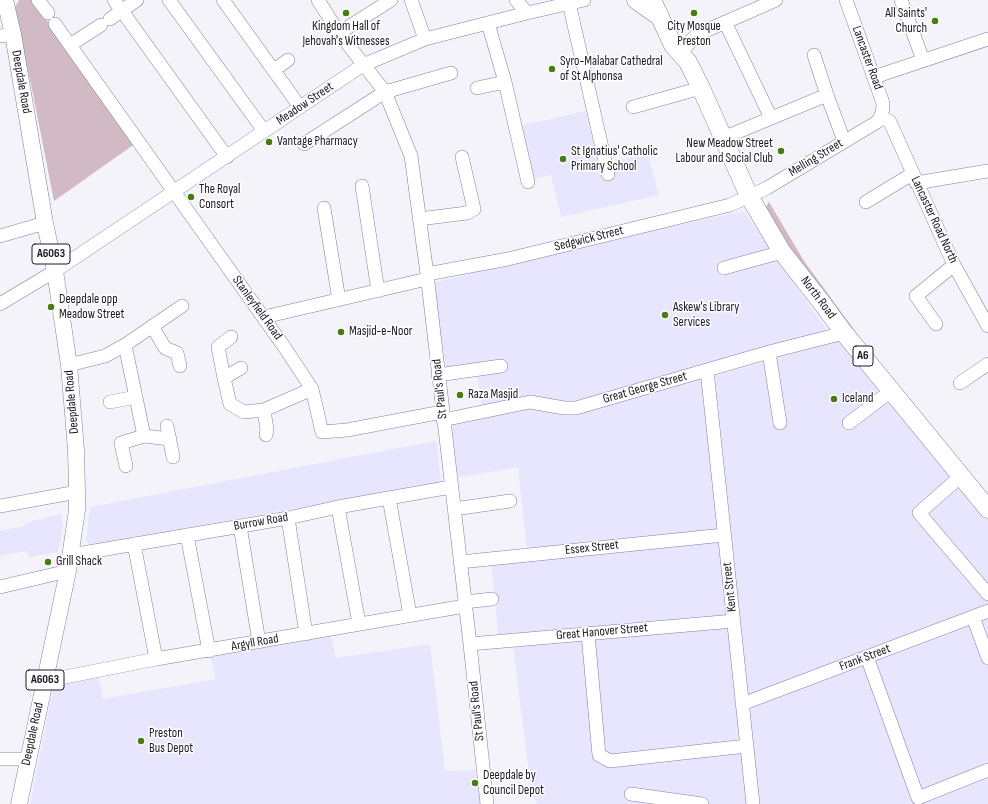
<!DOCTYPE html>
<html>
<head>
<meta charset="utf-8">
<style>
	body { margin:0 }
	canvas { display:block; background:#f4f3fa }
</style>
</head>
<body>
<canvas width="988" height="804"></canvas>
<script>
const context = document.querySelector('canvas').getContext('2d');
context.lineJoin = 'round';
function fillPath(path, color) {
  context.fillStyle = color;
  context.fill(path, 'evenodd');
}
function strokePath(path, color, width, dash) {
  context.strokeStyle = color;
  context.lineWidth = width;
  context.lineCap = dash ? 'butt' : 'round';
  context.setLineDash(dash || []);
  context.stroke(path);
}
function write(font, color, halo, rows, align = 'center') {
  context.font = font + ' "Sofia Sans Condensed",sans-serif';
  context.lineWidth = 3;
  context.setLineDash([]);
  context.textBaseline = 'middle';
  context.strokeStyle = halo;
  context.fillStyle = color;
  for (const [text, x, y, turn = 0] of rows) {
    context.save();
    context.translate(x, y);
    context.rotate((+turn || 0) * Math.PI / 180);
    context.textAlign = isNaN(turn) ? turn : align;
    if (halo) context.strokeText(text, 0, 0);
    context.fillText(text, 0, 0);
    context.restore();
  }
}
fillPath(new Path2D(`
	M 586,111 L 598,165 L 648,154 L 659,195 L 561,217 L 551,175 L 533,179 L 520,126 Z
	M 744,211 L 827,330 L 704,369 L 750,804 L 537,804 L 531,790 L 513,645 L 499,640 L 491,562 L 528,558 L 518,467 L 458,477 L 451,420 L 483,413 L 476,368 L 447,370 L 431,283 L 619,238 Z
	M 844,338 L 988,516 L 988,804 L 759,804 L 715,376 Z
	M 435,441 L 437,443 L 441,482 L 94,545 L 90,545 L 86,541 L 90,507 Z
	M 61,514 L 63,527 L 58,552 L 29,557 L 27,551 L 0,556 L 0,531 L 25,526 L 25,523 Z
	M 331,636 L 336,658 L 430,644 L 445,771 L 475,770 L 480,804 L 30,804 L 54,684 L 99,676 L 103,699 L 216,679 L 210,656 Z`), '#e8e5ff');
fillPath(new Path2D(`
	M 19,0 L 32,0 L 136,143 L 54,201 L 31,84 L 14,9 Z
	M 769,202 L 804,261 L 874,357 L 988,500 L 798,262 L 766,207 Z`), '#d1bac3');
const minor = new Path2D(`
	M 38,0 L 48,13
	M 114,0 L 227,157
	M 169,0 L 264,131
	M 223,0 L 300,107
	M 318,0 L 339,33 L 385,92 L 411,156 L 427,274 L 470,644 L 487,804
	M 411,0 L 425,39
	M 516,0 L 527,13
	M 901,0 L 923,60
	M 569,3 L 608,174
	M 110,19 L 137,0
	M 725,22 L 771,118
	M 488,23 L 505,82 L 528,182
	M 55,24 L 285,348 L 312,389 L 322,432 L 347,430 L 442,412
	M 339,33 L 391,0
	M 0,36 L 13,34
	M 70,45 L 101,25
	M 684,49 L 696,35 L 776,0
	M 814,55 L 827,95 L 844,141
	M 274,70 L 288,60
	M 874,77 L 988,39
	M 477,88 L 505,82
	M 633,107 L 701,88
	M 881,116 L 890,122 L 954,265 L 988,326
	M 723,138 L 827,95
	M 304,144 L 385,92 L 451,73
	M 916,183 L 988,171
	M 362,186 L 378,291
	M 866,202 L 912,174
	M 324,208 L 339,300
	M 419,219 L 467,213 L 474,209 L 462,157
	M 0,236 L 45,223
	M 724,268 L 782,252
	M 427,274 L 508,259 L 730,205 L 767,188 L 877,122 C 882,115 883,111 883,103 L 846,0
	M 0,304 L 55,271 L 363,65 L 425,39 L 527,13 L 584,0
	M 264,317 L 427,279
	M 936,324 L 916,296 L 954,265
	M 152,326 L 165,348 L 177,353 L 180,366
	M 231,337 L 218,347 L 224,378 L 241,368
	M 125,345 L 144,436
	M 769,352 L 780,423
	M 69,365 L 105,356 L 125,345 L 182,306
	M 707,370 L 753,804
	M 438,375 L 501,366
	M 224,378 L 230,404 L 244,412 L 264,410 L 312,389
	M 960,383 L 988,364
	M 110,402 L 136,397
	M 264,410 L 267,430 L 266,435
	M 443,420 L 530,402 L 564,408 L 576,408 L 769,352 L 844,333
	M 849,423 L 891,391
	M 167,426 L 173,457
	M 126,466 L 121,443 L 144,436 L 170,439
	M 961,476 L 919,513 L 988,594
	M 389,498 L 410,615
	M 0,506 L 77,492
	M 338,507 L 359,624
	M 454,509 L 510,501
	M 288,518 L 306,634
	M 240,526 L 259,642
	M 187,535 L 209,651
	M 134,544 L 156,659
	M 71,555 L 288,518 L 338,507 L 451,487
	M 460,562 L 724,535
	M 0,587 L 68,571
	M 465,602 L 492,599
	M 973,617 L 988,658
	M 588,634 L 599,755 L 610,761 L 747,746
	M 470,644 L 734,621
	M 867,657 L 918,798 L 988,770
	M 45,681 L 156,659 L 465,606
	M 742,704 L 988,611
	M 0,759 L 28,759
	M 631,794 L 702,804`);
const major = new Path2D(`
	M 5,0 L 13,34 L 45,223 L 55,271 L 69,365 L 76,450 L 77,492 L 77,510 L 68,571 L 19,804`);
const highway = new Path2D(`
	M 636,0 L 660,17
	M 652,0 L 673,45 L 688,62 L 701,88 L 749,196 L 782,252 L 822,303 L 844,333 L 988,509`);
strokePath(minor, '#837f9f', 14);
strokePath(major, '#837f9f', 17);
strokePath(highway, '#837f9f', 19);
strokePath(minor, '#fff', 13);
strokePath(major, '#fff', 16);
strokePath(highway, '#fff', 18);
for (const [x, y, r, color] of [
	[346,13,4,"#487c0d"],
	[694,13,4,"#487c0d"],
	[935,21,4,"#487c0d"],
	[552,69,4,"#487c0d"],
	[269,142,4,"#487c0d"],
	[781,151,4,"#487c0d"],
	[563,159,4,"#487c0d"],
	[191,197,4,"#487c0d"],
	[51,307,4,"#487c0d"],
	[665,315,4,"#487c0d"],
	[341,332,4,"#487c0d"],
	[460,395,4,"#487c0d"],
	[834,399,4,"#487c0d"],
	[48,562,4,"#487c0d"],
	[141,741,4,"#487c0d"],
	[475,783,4,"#487c0d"]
]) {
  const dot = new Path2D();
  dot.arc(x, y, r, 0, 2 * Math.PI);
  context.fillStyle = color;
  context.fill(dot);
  strokePath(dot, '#fff', 1.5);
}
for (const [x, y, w] of [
	[51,254,38],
	[863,356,20],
	[45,680,38]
]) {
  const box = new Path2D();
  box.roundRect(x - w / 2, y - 10, w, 20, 3);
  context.fillStyle = '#fff';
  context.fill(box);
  strokePath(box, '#1a1824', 1);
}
write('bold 12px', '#1a1824', null, [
	["A6063",51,254],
	["A6",863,356],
	["A6063",45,680]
]);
write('13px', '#1a1824', '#fff', [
	["All Saints'",927,14,"right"],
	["Church",927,29,"right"],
	["Kingdom Hall of",346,27,"center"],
	["Jehovah's Witnesses",346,42,"center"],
	["City Mosque",694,27,"center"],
	["Preston",694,42,"center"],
	["Syro-Malabar Cathedral",560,62],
	["of St Alphonsa",560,77],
	["Vantage Pharmacy",277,142],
	["New Meadow Street",773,144,"right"],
	["Labour and Social Club",773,159,"right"],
	["St Ignatius' Catholic",571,152],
	["Primary School",571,167],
	["The Royal",199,190],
	["Consort",199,205],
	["Deepdale opp",59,300],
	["Meadow Street",59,315],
	["Askew's Library",673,308],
	["Services",673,323],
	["Masjid-e-Noor",349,332],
	["Raza Masjid",468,395],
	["Iceland",842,399],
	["Grill Shack",56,562],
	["Preston",149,734],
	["Bus Depot",149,749],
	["Deepdale by",483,776],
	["Council Depot",483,791]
], 'left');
write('13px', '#1a1824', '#fff', [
	["Lancaster Road",867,58,70],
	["Deepdale Road",21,82,80],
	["Meadow Street",305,104,-34],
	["Melling Street",816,158,-31],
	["Lancaster Road North",934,220,65],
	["Sedgwick Street",589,239,-14],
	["North Road",818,298,53],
	["Stanleyfield Road",257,308,54],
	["Great George Street",645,388,-16],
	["St Paul's Road",440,389,-96],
	["Deepdale Road",72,402,-95],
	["Burrow Road",261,522,-10],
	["Essex Street",592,548,-6],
	["Kent Street",730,587,-96],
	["Great Hanover Street",602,632,-5],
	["Argyll Road",255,643,-10],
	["Frank Street",865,658,-21],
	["St Paul's Road",477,711,-96],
	["Deepdale Road",33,734,-78]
]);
</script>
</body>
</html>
